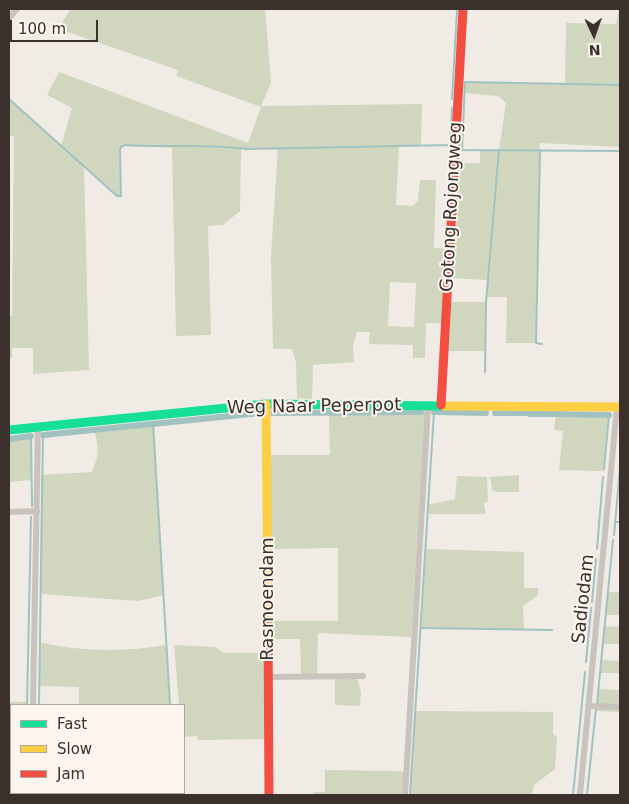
<!DOCTYPE html>
<html>
<head>
<meta charset="utf-8">
<style>
	body { margin:0 }
	#map { position:relative; width:629px; height:804px; overflow:hidden; background:#f0ebe5; font-family:"DejaVu Sans",sans-serif }
	canvas { display:block }
	.frame { position:absolute; inset:0; border:10px solid #3b302b; pointer-events:none }
	.legend { position:absolute; left:10px; top:704px; width:175px; height:90px; box-sizing:border-box; background:#fbf5ee; border:1px solid #aea6a0; margin:0; padding:6px 9px; list-style:none; font-size:15px; color:#3b302b }
	.legend li { display:flex; align-items:center; gap:10px; height:25px }
	.legend b { width:25px; border:1px solid #aea6a0 }
	.north { position:absolute; left:569px; top:10px; width:50px; height:50px; -webkit-text-stroke:4px #fbf5ee; paint-order:stroke; rotate:177deg; font-size:14px; font-weight:700; line-height:20px; text-align:center; color:#3b302b }
	.north::after { content:''; display:block; margin:auto; width:18px; height:22px; background:#3b302b; clip-path:polygon(50% 0,100% 100%,50% 72%,0 100%) }
	.scale { position:absolute; left:10px; top:20px; width:88px; height:22px; box-sizing:border-box; border:2px solid #3b302b; border-top:0; padding-left:6px; font-size:15px; line-height:18px; white-space:nowrap; color:#3b302b; -webkit-text-stroke:4px #fbf5ee; paint-order:stroke }
</style>
</head>
<body>
<div id="map">
<canvas width="629" height="804"></canvas>
<div class="frame"></div>
<ul class="legend">
<li><b style="height:6px;background:#16e098"></b>Fast</li>
<li><b style="height:6px;background:#ffcf43"></b>Slow</li>
<li><b style="height:6px;background:#f24e42"></b>Jam</li>
</ul>
<div class="north">N</div>
<div class="scale">100 m</div>
</div>
<script>
const context = document.querySelector('canvas').getContext('2d');
context.lineJoin = 'round';
function fillPath(path, color) {
  context.fillStyle = color;
  context.fill(path, 'evenodd');
}
function strokePath(path, color, width, dash) {
  context.strokeStyle = color;
  context.lineWidth = width;
  context.lineCap = dash ? 'butt' : 'round';
  context.setLineDash(dash || []);
  context.stroke(path);
}
function write(font, color, halo, rows, align = 'center') {
  context.font = font + ' "DejaVu Sans",sans-serif';
  context.lineWidth = 4;
  context.setLineDash([]);
  context.textBaseline = 'middle';
  context.strokeStyle = halo;
  context.fillStyle = color;
  for (const [text, x, y, turn = 0] of rows) {
    context.save();
    context.translate(x, y);
    context.rotate((+turn || 0) * Math.PI / 180);
    context.textAlign = isNaN(turn) ? turn : align;
    if (halo) context.strokeText(text, 0, 0);
    context.fillText(text, 0, 0);
    context.restore();
  }
}
fillPath(new Path2D(`
	M 70,9 L 265,9 L 271,83 L 261,106 L 422,104 L 421,145 L 399,146 L 396,205 L 413,206 L 418,200 L 420,180 L 436,180 L 434,248 L 448,249 L 442,323 L 426,323 L 425,358 L 413,358 L 413,345 L 369,344 L 370,332 L 357,332 L 353,345 L 354,362 L 313,365 L 312,399 L 297,398 L 296,362 L 292,349 L 273,349 L 271,256 L 278,149 L 241,149 L 240,211 L 223,225 L 208,226 L 211,335 L 176,336 L 172,148 L 125,145 L 121,147 L 120,150 L 121,196 L 117,196 L 84,167 L 89,370 L 33,374 L 33,348 L 12,348 L 12,358 L 9,359 L 9,316 L 12,316 L 14,136 L 9,136 L 9,99 L 61,146 L 72,108 L 47,95 L 59,72 L 248,143 L 261,107 L 176,76 L 178,70 L 59,29 ZM 390,282 L 416,283 L 414,327 L 388,326 Z
	M 619,9 L 620,147 L 540,143 L 536,343 L 506,343 L 507,297 L 486,297 L 488,280 L 450,278 L 457,163 L 480,163 L 480,150 L 499,150 L 506,103 L 498,96 L 464,93 L 465,82 L 565,83 L 566,23 L 616,24 Z
	M 453,302 L 486,302 L 486,351 L 445,351 L 448,305 Z
	M 425,412 L 411,637 L 318,633 L 317,674 L 301,675 L 300,639 L 271,639 L 271,621 L 338,621 L 338,548 L 271,549 L 270,455 L 330,455 L 329,413 Z
	M 556,414 L 608,416 L 604,471 L 559,470 L 563,431 L 554,430 Z
	M 153,422 L 164,595 L 138,601 L 40,594 L 41,475 L 92,472 C 99,456 100,445 93,429 Z
	M 31,436 L 31,480 L 9,482 L 9,439 Z
	M 519,475 L 519,492 L 496,492 L 492,490 L 490,477 Z
	M 457,476 L 487,477 L 488,502 L 484,503 L 486,514 L 428,514 L 428,505 L 455,499 Z
	M 426,549 L 524,552 L 524,588 L 538,588 L 538,595 L 523,606 L 524,630 L 421,628 Z
	M 608,592 L 620,592 L 620,615 L 606,615 Z
	M 604,626 L 620,627 L 620,644 L 603,644 Z
	M 39,642 C 81,652 125,652 167,645 L 170,705 L 79,705 L 79,687 L 39,686 Z
	M 174,645 L 215,647 L 224,653 L 266,653 L 266,739 L 198,740 L 197,736 L 184,737 L 184,705 L 179,705 Z
	M 601,660 L 620,661 L 620,673 L 600,673 Z
	M 335,678 L 357,678 L 361,692 L 360,706 L 335,705 Z
	M 598,689 L 620,690 L 620,712 L 596,711 Z
	M 9,702 L 27,702 L 27,705 L 11,705 L 11,769 L 9,769 Z
	M 415,711 L 553,712 L 553,733 L 557,738 L 555,769 L 534,785 L 532,795 L 410,795 Z
	M 325,770 L 401,771 L 404,773 L 402,795 L 313,795 L 313,792 L 325,792 Z`), '#d1d6bf');
strokePath(new Path2D(`
	M 620,85 L 465,82 L 462,150 L 620,151
	M 9,99 L 117,196 L 121,196 L 120,150 L 121,147 L 125,145 C 165,148 206,143 246,149 L 450,145 L 452,108
	M 452,99 L 457,11
	M 540,151 L 536,343 L 542,344
	M 485,372 L 486,302 L 499,150
	M 153,422 L 170,705
	M 31,436 L 32,506
	M 604,469 L 609,415
	M 615,522 L 620,522
	M 614,535 L 620,468
	M 597,549 L 603,477
	M 592,602 L 596,559
	M 422,628 L 552,630
	M 586,662 L 591,608
	M 597,704 L 613,540
	M 27,705 L 31,517
	M 39,705 L 43,435
	M 176,793 L 176,795
	M 25,795 L 25,793
	M 38,795 L 38,793
	M 410,795 L 434,412
	M 573,795 L 585,672
	M 587,795 L 596,708`), '#a1c2c1', 2);
strokePath(new Path2D(`
	M 434,412 L 486,413
	M 271,413 L 421,412
	M 495,413 L 527,413
	M 530,414 L 549,414
	M 552,414 L 609,415
	M 43,435 L 261,413
	M 9,439 L 31,436`), '#a1c2c1', 6);
strokePath(new Path2D(`
	M 9,18 L 17,9
	M 9,512 L 37,511
	M 268,677 L 363,676
	M 33,705 L 38,427
	M 588,706 L 620,707
	M 32,795 L 32,793
	M 405,795 L 428,405
	M 580,795 L 617,407`), '#c9c3be', 6);
strokePath(new Path2D(`
	M 9,430 L 266,404 L 444,406`), '#16e098', 9);
strokePath(new Path2D(`
	M 266,404 L 268,625
	M 444,406 L 620,407`), '#ffcf43', 9);
strokePath(new Path2D(`
	M 441,405 L 463,9
	M 268,625 L 269,795`), '#f24e42', 9);
write('18px', '#3b302b', '#fbf5ee', [
	["Gotong Rojongweg",452,207,-87],
	["Weg Naar Peperpot",314,407,-1],
	["Rasmoendam",268,599,-90],
	["Sadiodam",584,599,-84]
]);
</script>
</body>
</html>
